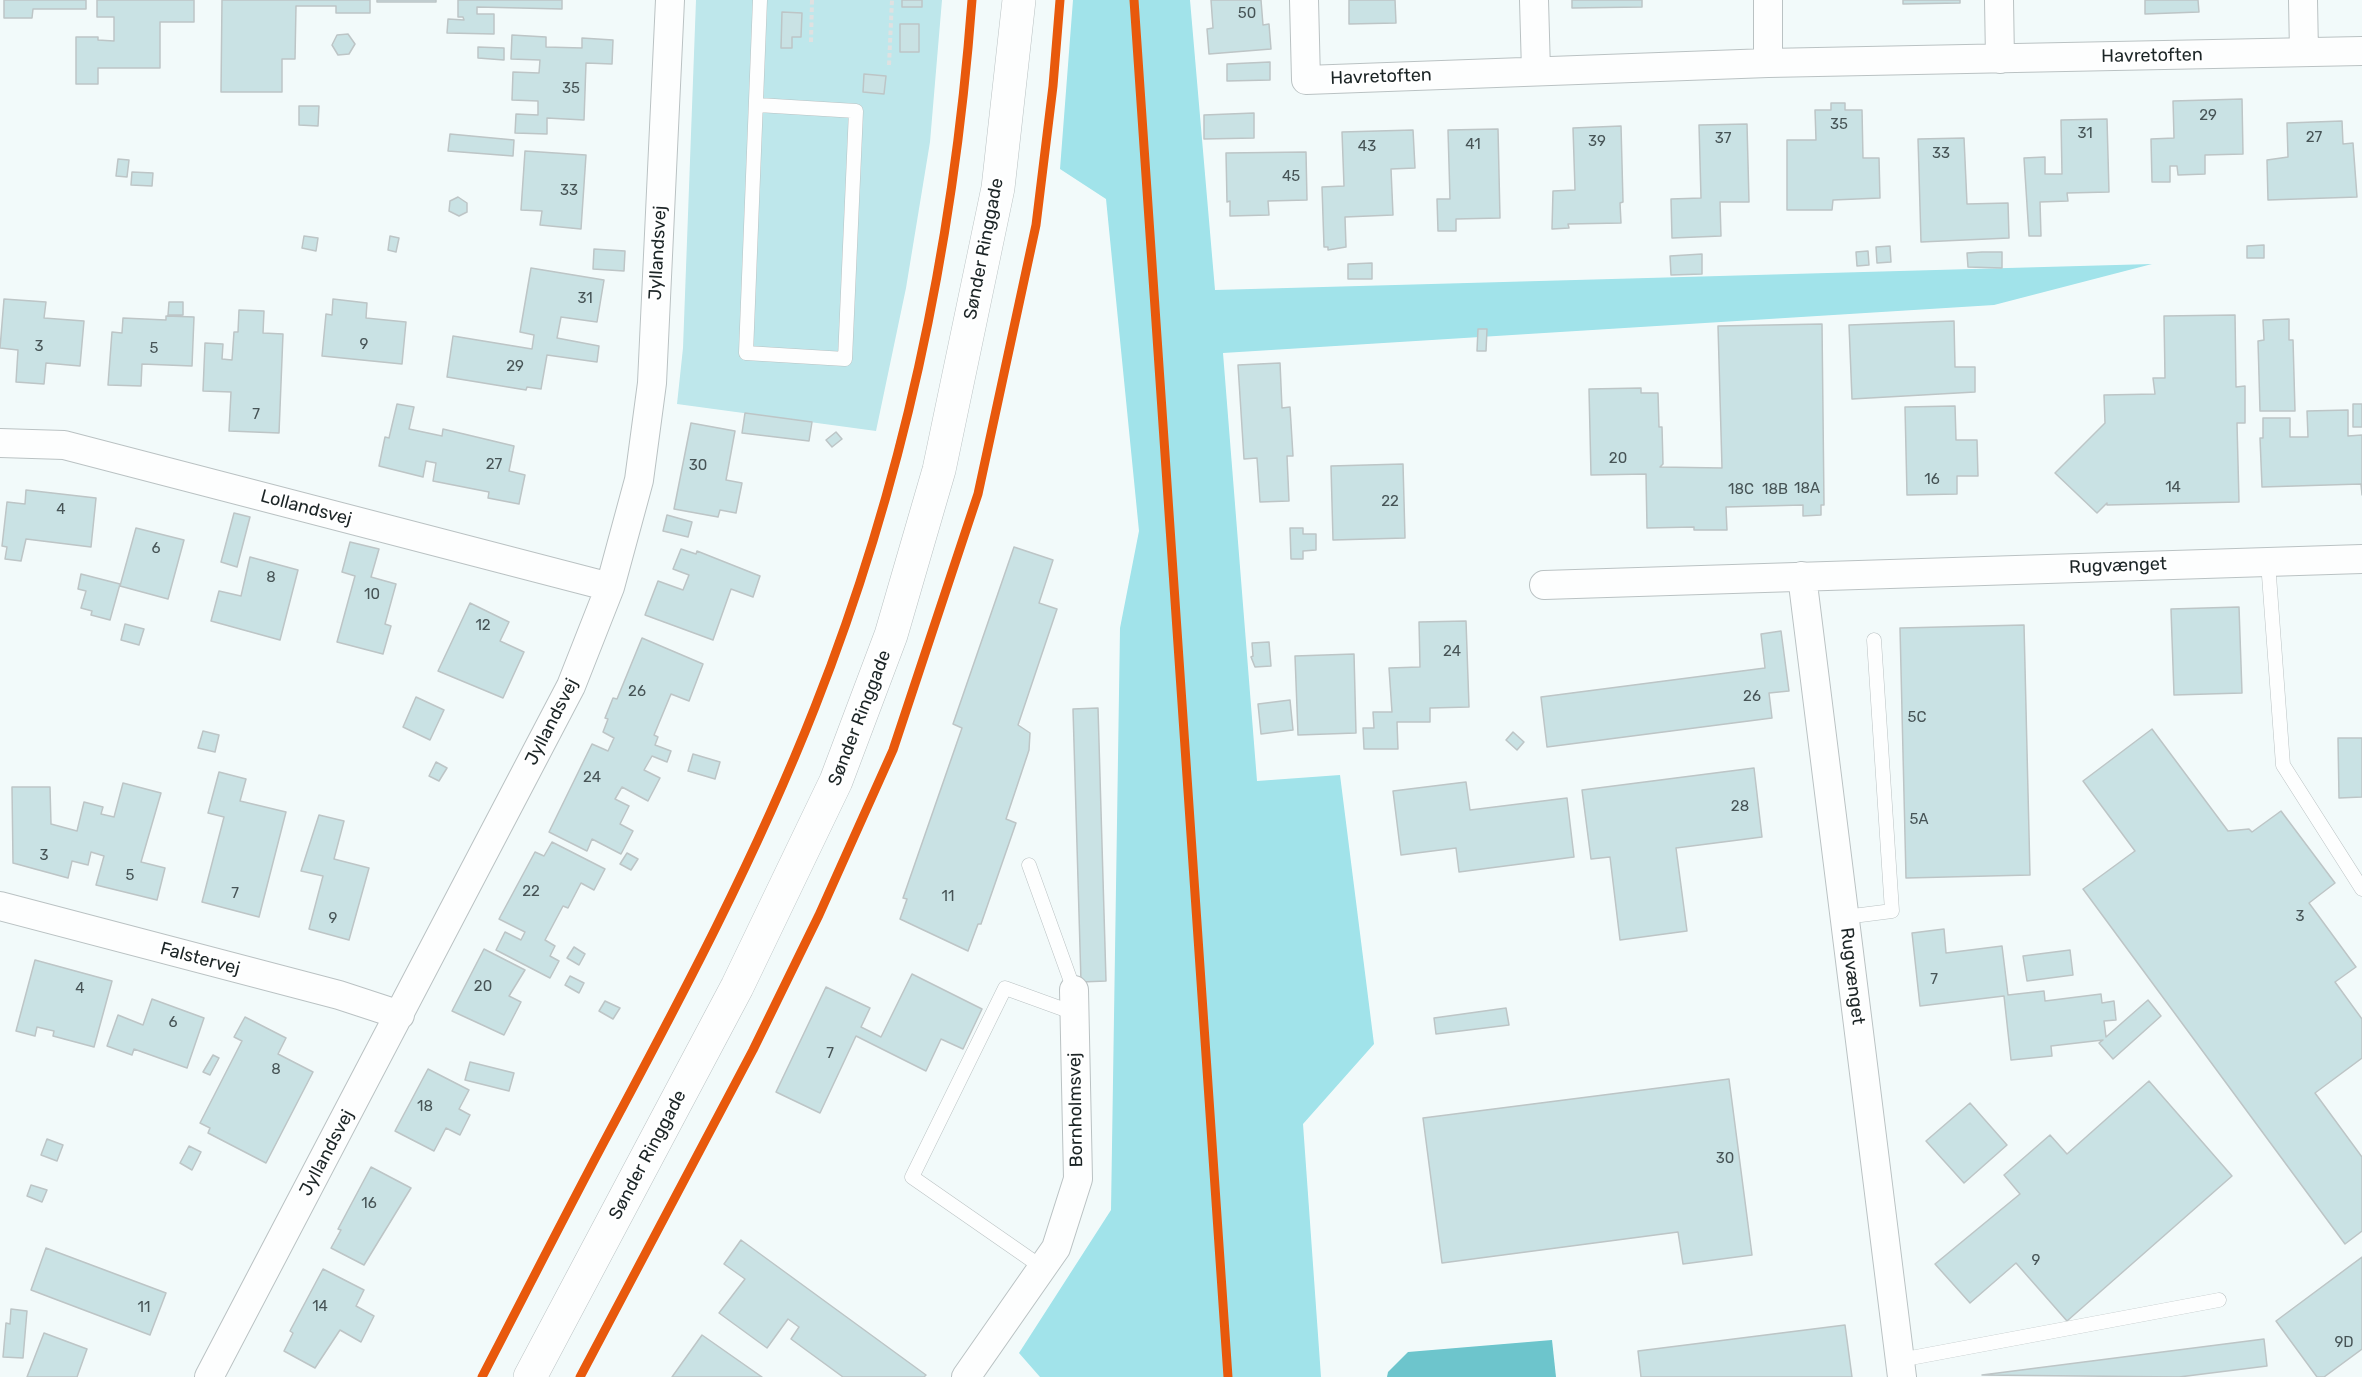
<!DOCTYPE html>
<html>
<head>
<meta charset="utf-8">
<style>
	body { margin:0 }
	canvas { display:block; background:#f2fafa }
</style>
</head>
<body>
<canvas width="2362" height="1377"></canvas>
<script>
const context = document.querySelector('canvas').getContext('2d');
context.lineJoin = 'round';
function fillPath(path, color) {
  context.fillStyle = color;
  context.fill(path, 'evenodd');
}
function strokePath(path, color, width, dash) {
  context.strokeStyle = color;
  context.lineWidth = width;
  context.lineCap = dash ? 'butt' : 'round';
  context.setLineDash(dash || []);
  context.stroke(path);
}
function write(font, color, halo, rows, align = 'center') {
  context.font = font + ' Rubik,sans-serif';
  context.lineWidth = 5;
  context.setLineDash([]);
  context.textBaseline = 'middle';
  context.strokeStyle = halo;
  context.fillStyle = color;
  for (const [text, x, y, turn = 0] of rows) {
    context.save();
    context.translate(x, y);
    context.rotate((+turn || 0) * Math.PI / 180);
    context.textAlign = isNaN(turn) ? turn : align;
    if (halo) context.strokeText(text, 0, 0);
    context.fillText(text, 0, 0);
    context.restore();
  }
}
fillPath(new Path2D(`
	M 696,0 L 942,0 L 930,142 L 906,288 L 876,431 L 677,404 L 683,348 Z`), '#bee7eb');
fillPath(new Path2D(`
	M 1073,0 L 1190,0 L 1215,290 L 2152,264 L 1994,305 L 1223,353 L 1257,781 L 1340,775 L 1374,1044 L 1303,1124 L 1321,1377 L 1040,1377 L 1019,1353 L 1111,1210 L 1120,628 L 1139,531 L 1106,199 L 1060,169 Z`), '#a1e3ea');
fillPath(new Path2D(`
	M 1552,1340 L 1556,1377 L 1387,1377 L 1388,1372 L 1408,1352 Z`), '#6dc5cc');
const building = new Path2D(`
	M 4,0 L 86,0 L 86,9 L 33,9 L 32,18 L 4,18 Z
	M 97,0 L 194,0 L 194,22 L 160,22 L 160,68 L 98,68 L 98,84 L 76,84 L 76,37 L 98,37 L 98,40 L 114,41 L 114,17 L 97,17 Z
	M 222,0 L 370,0 L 370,13 L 336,13 L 336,6 L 296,6 L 295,59 L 282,59 L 282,92 L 221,92 Z
	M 377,0 L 436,0 L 436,2 L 377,2 Z
	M 458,0 L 562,0 L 562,9 L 477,7 L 477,14 L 494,14 L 494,34 L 447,33 L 448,19 L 464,20 L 463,17 L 458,17 Z
	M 902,0 L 922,0 L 922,7 L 902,7 Z
	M 1211,0 L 1261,0 L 1263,25 L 1269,24 L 1271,49 L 1209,54 L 1207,29 L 1213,28 Z
	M 1349,0 L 1395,0 L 1396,23 L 1349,24 Z
	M 1572,0 L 1642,0 L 1642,7 L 1572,8 Z
	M 1903,0 L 1960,0 L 1960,3 L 1903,4 Z
	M 2145,0 L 2198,0 L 2199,12 L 2145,14 Z
	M 782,12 L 802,13 L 801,37 L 792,37 L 792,48 L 781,48 Z
	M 900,24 L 919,24 L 919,52 L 900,52 Z
	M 348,34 L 355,44 L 349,54 L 338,55 L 332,45 L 337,35 Z
	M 512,35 L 546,37 L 546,47 L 582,48 L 582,38 L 613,40 L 612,64 L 586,63 L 584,120 L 547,118 L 547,134 L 515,133 L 516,114 L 538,115 L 538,101 L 512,100 L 513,72 L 539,73 L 540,60 L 511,59 Z
	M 478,47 L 504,48 L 504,60 L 478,58 Z
	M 1270,62 L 1270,80 L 1227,81 L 1227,64 Z
	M 864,74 L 886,76 L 884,94 L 863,92 Z
	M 2242,99 L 2243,154 L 2205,155 L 2205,174 L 2178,175 L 2177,166 L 2170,166 L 2170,182 L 2152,182 L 2151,139 L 2174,138 L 2173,101 Z
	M 1831,103 L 1845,103 L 1845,110 L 1862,110 L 1863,158 L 1879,158 L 1880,198 L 1833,200 L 1832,210 L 1787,210 L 1787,140 L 1816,140 L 1815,110 L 1831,110 Z
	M 299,106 L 319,106 L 318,126 L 299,125 Z
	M 1254,113 L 1254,138 L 1204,139 L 1204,115 Z
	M 2107,119 L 2109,192 L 2067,193 L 2068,201 L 2040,202 L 2041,236 L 2029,236 L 2024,158 L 2045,157 L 2045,174 L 2062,174 L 2061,120 Z
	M 2342,121 L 2343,144 L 2353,143 L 2357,197 L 2268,200 L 2267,160 L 2288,157 L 2287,123 Z
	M 1747,124 L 1749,202 L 1720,202 L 1721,236 L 1672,238 L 1671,199 L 1701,198 L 1699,125 Z
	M 1621,126 L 1623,202 L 1620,203 L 1621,223 L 1568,224 L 1569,228 L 1552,229 L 1553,191 L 1575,190 L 1573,128 Z
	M 1498,129 L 1500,218 L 1456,219 L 1456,231 L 1438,231 L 1437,199 L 1450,199 L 1448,130 Z
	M 1413,130 L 1415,168 L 1391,169 L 1393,215 L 1345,217 L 1346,247 L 1328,250 L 1328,247 L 1324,247 L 1322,187 L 1344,186 L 1342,132 Z
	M 450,134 L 514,140 L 513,156 L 448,151 Z
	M 1964,138 L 1967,204 L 2008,203 L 2009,238 L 1921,242 L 1918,139 Z
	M 525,151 L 586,155 L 581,229 L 540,225 L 542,211 L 521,210 Z
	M 1306,152 L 1307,200 L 1268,201 L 1269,215 L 1230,216 L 1230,201 L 1227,202 L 1226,153 Z
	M 118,159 L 129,160 L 127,177 L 116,176 Z
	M 132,172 L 153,173 L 152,186 L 131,185 Z
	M 458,197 L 467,203 L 467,212 L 459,216 L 449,211 L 450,201 Z
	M 304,236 L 318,238 L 316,251 L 302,248 Z
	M 390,236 L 399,238 L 396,252 L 388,250 Z
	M 2264,245 L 2264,258 L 2247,258 L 2247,246 Z
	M 1890,246 L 1891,262 L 1877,263 L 1876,247 Z
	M 594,249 L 625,251 L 624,271 L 593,269 Z
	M 1868,251 L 1869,265 L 1857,266 L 1856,252 Z
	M 1982,252 L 2002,252 L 2002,268 L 1968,267 L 1967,253 Z
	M 1702,254 L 1702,274 L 1671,275 L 1670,256 Z
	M 1372,263 L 1372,279 L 1348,279 L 1348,264 Z
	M 531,268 L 604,280 L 597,322 L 561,317 L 557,338 L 599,346 L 597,362 L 547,355 L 541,389 L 527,387 L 526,390 L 447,377 L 453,336 L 532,349 L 534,335 L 520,332 Z
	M 4,299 L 46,302 L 44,318 L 84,321 L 80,366 L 46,363 L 44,384 L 16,382 L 18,350 L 0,348 Z
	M 333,299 L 367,303 L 366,318 L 406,322 L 402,364 L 322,356 L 326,314 L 332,315 Z
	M 169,302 L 183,302 L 183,315 L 168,315 Z
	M 239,310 L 264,311 L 263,333 L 283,334 L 279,433 L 229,431 L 231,392 L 203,391 L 205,343 L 223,344 L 222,359 L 232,360 L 234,332 L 238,332 Z
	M 2235,315 L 2236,387 L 2245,386 L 2245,423 L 2237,423 L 2239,502 L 2107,505 L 2107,503 L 2097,513 L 2055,473 L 2105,423 L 2104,395 L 2155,394 L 2153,378 L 2165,378 L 2164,316 Z
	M 166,316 L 194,317 L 192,366 L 142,364 L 141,386 L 108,385 L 112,332 L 122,333 L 123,318 L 166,320 Z
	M 2289,319 L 2289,340 L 2293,340 L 2295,411 L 2260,411 L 2258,341 L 2264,340 L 2263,320 Z
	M 1954,321 L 1955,367 L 1975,367 L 1975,392 L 1852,399 L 1849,325 Z
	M 1822,324 L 1824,505 L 1821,505 L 1821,515 L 1803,516 L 1803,505 L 1726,507 L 1727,530 L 1694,530 L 1694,527 L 1647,528 L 1646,474 L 1591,475 L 1589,389 L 1641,388 L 1641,393 L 1658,393 L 1659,427 L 1662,427 L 1663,464 L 1660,467 L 1722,468 L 1718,326 Z
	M 1478,329 L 1487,329 L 1486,351 L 1477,351 Z
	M 1280,363 L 1282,408 L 1290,407 L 1293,456 L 1287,456 L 1289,501 L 1260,502 L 1257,458 L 1244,459 L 1238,365 Z
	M 397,404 L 414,407 L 409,429 L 442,436 L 443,429 L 514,446 L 509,471 L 525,475 L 519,504 L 488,498 L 489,492 L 433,481 L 436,463 L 426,461 L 423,477 L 379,466 L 385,437 L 389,438 Z
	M 2353,404 L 2362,404 L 2362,427 L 2353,427 Z
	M 1955,406 L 1956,440 L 1977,440 L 1978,476 L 1957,476 L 1957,494 L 1907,495 L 1905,407 Z
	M 2348,410 L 2348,436 L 2362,435 L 2362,495 L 2361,484 L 2262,487 L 2260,438 L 2263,438 L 2263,418 L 2290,418 L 2290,437 L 2308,437 L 2307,411 Z
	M 745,413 L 812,422 L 809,441 L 742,433 Z
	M 691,423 L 735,431 L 726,480 L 742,483 L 736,513 L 720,510 L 718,517 L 674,509 Z
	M 836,432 L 842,439 L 832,447 L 826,440 Z
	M 1403,464 L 1405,538 L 1333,540 L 1331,466 Z
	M 26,490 L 96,498 L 91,547 L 26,539 L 21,561 L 5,559 L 7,547 L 2,546 L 7,502 L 25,504 Z
	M 234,513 L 250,517 L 237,567 L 221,562 Z
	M 667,515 L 692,522 L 688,537 L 663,531 Z
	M 136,528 L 184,540 L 168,599 L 120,586 Z
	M 1290,528 L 1303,528 L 1303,534 L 1316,534 L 1316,550 L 1303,551 L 1303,559 L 1291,559 Z
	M 350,542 L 379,549 L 371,577 L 396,584 L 385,624 L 391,626 L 383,654 L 337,642 L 355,576 L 342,572 Z
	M 1014,547 L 1053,560 L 1039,603 L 1057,609 L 1018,725 L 1030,733 L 1029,750 L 1006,819 L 1016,823 L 981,924 L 978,924 L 968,951 L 900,919 L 907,899 L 903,898 L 962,728 L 953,724 Z
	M 681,549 L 696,554 L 697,551 L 760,576 L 753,597 L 731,589 L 713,640 L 645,615 L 658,581 L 683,590 L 689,575 L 673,569 Z
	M 250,557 L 298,570 L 280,640 L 211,621 L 219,591 L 241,596 Z
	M 81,574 L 120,584 L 110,620 L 91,615 L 92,611 L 81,608 L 86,591 L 78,589 Z
	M 470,603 L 509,622 L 500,641 L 524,652 L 503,698 L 438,671 Z
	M 2239,607 L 2242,693 L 2174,695 L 2171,609 Z
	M 1466,621 L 1469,707 L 1430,708 L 1430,722 L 1397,722 L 1398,749 L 1364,749 L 1363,728 L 1374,728 L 1373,712 L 1392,712 L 1389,668 L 1420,667 L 1419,622 Z
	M 125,624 L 144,629 L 139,645 L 121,640 Z
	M 2024,625 L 2030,875 L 1906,878 L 1900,628 Z
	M 1781,631 L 1789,691 L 1769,693 L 1772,718 L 1547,747 L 1541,697 L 1765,668 L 1761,634 Z
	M 642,638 L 703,664 L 689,701 L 671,694 L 654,735 L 658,737 L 655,745 L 671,751 L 667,762 L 652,756 L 644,770 L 660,778 L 648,801 L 622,787 L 615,799 L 629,806 L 620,824 L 633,831 L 621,854 L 592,839 L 587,851 L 549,832 L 592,744 L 608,751 L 614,738 L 603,732 L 608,719 L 605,718 L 613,698 L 617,699 Z
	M 1269,642 L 1271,666 L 1255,667 L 1251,657 L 1253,656 L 1252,643 Z
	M 1354,654 L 1356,733 L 1298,735 L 1295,656 Z
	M 416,697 L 444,710 L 430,740 L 403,727 Z
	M 1290,700 L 1293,730 L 1261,734 L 1258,704 Z
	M 1098,708 L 1106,981 L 1081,982 L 1073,709 Z
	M 2152,729 L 2228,831 L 2249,829 L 2252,832 L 2281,811 L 2335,883 L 2309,903 L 2356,967 L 2335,982 L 2362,1019 L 2362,1058 L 2315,1093 L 2362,1157 L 2362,1231 L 2345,1244 L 2083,889 L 2135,851 L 2083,781 Z
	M 203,731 L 219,735 L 215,752 L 198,748 Z
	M 1513,732 L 1524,742 L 1517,750 L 1506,740 Z
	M 2338,738 L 2362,738 L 2362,797 L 2339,798 Z
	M 693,754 L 720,762 L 715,779 L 688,771 Z
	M 436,762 L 447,768 L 439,781 L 429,776 Z
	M 1754,768 L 1762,837 L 1676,848 L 1687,931 L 1620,940 L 1610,857 L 1591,859 L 1582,790 Z
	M 219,772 L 246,779 L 240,801 L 286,812 L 259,917 L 202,902 L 224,817 L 208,813 Z
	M 1466,782 L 1470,810 L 1567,798 L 1574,857 L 1459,872 L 1456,848 L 1401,855 L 1393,791 Z
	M 123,783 L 161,793 L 141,862 L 165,868 L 157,900 L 96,885 L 104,856 L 91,852 L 88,865 L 72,861 L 68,878 L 13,863 L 12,787 L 50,787 L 51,824 L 77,831 L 84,802 L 103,807 L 101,814 L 114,817 Z
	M 319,815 L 344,821 L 334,859 L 369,868 L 349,940 L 309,929 L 323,876 L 301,871 Z
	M 552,842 L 605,869 L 594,890 L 581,883 L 568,908 L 563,906 L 545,940 L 555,946 L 550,956 L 559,961 L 550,978 L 496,950 L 505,932 L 521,940 L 525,932 L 499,919 L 535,852 L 544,856 Z
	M 627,853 L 638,859 L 631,870 L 620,864 Z
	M 1944,929 L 1946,953 L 2002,946 L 2008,995 L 2044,991 L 2045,1001 L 2101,994 L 2102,1003 L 2114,1001 L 2116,1020 L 2104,1021 L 2106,1037 L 2148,1000 L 2161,1016 L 2113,1059 L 2099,1043 L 2103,1040 L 2051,1046 L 2052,1056 L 2011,1060 L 2004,996 L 1920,1006 L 1912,933 Z
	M 574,947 L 585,954 L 579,965 L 567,958 Z
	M 484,949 L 525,970 L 509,996 L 521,1002 L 504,1035 L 452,1011 Z
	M 2070,950 L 2073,975 L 2027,981 L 2023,956 Z
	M 35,960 L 112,981 L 94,1047 L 53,1036 L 54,1031 L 37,1027 L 35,1036 L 16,1031 Z
	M 912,974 L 982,1009 L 963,1049 L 941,1039 L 926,1071 L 856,1036 L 820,1113 L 776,1092 L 826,987 L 870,1008 L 861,1027 L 881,1037 Z
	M 570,976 L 584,983 L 579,993 L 565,985 Z
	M 152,999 L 204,1018 L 187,1068 L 134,1049 L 132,1055 L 107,1046 L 118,1015 L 143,1025 Z
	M 605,1001 L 620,1008 L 613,1019 L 599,1011 Z
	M 1506,1008 L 1509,1025 L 1436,1034 L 1434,1018 Z
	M 245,1017 L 286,1038 L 278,1054 L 313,1072 L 266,1163 L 208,1133 L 210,1128 L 200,1123 L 242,1041 L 234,1037 Z
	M 213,1055 L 219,1058 L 210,1075 L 203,1072 Z
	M 470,1062 L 514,1073 L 509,1091 L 465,1080 Z
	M 428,1069 L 469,1090 L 459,1109 L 470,1115 L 460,1135 L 446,1128 L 434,1151 L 395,1131 Z
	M 1729,1079 L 1752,1255 L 1683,1264 L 1678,1232 L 1442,1263 L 1423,1118 Z
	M 2149,1081 L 2232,1176 L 2067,1321 L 2016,1263 L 1970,1303 L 1935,1264 L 2020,1194 L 2004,1175 L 2050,1135 L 2067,1154 Z
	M 1970,1103 L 2007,1145 L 1964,1183 L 1926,1141 Z
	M 47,1139 L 63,1145 L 57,1161 L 41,1155 Z
	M 189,1146 L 201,1152 L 192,1170 L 180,1163 Z
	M 371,1167 L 411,1188 L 364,1265 L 331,1248 L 341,1230 L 338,1229 Z
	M 31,1185 L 47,1190 L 42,1202 L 27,1196 Z
	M 741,1240 L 926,1375 L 924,1377 L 843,1377 L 791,1339 L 799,1327 L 788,1319 L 767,1348 L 719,1313 L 745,1279 L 724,1264 Z
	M 46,1248 L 166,1293 L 150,1335 L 31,1290 Z
	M 2362,1257 L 2362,1349 L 2324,1377 L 2317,1377 L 2276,1321 Z
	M 323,1269 L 364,1290 L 356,1306 L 374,1316 L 361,1342 L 340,1330 L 315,1368 L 284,1351 L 293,1333 L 290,1331 Z
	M 11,1309 L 27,1311 L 23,1358 L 3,1357 L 6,1323 L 10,1324 Z
	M 1845,1325 L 1852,1377 L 1641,1377 L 1638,1351 Z
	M 44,1333 L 87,1349 L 77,1377 L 27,1377 Z
	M 702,1335 L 762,1377 L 672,1377 Z
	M 2264,1339 L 2267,1366 L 2179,1377 L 1982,1375 Z`);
fillPath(building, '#c9e2e4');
strokePath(building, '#bdc5c6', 1.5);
const lane = new Path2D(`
	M 758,105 L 856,111 L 845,359 L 746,353 L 760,0
	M 2268,562 L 2283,765 L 2362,889
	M 1029,865 L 1074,990
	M 1845,917 L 1892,911 L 1874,640
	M 1043,1268 L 912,1177 L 1005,988 L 1074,1013
	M 1900,1360 L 2219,1300`);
const street = new Path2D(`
	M 1304,0 L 1306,80 L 1768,63 L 2362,51
	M 1534,0 L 1536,71
	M 1768,0 L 1768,63
	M 1999,0 L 2000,59
	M 2303,0 L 2304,52
	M 0,443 L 64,445 L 610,587
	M 1802,576 L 1902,1377
	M 1544,585 L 2362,559
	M 0,906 L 339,995 L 400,1015
	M 209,1377 L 571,686 L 610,587 L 639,480 L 652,383 L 670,0
	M 966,1377 L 1056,1248 L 1078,1179 L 1074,990`);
const secondary = new Path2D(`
	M 530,1377 L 737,987 L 836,781 L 891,635 L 939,470 L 998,188 L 1019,0`);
strokePath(lane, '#bac2c3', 15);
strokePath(street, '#bac2c3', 30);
strokePath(secondary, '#bac2c3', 34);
strokePath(new Path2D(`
	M 811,42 L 812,0
	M 889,65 L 892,0`), '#dfe1e1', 4, [4.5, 3]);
strokePath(lane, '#fdfefe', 14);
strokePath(street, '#fdfefe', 28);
strokePath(secondary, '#fdfefe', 33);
strokePath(new Path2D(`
	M 1134,0 L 1228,1377
	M 482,1377 C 523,1298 563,1219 605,1140 C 681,998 756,857 815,707 C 904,482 954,241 972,0
	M 580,1377 L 753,1050 L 819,915 L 893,750 L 978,494 L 1036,225 L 1053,86 L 1060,0`), '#e8590c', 9);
write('15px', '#475456', null, [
	["50",1247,14],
	["35",571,89],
	["29",2208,116],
	["35",1839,125],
	["31",2085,134],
	["27",2314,138],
	["37",1723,139],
	["39",1597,142],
	["41",1473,145],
	["43",1367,147],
	["33",1941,154],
	["45",1291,177],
	["33",569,191],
	["31",585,299],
	["9",364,345],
	["3",39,347],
	["5",154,349],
	["29",515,367],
	["7",256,415],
	["20",1618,459],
	["27",494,465],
	["30",698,466],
	["16",1932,480],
	["14",2173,488],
	["18A",1807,489],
	["18C",1741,490],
	["18B",1775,490],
	["22",1390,502],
	["4",61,510],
	["6",156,549],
	["8",271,578],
	["10",372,595],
	["12",483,626],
	["24",1452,652],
	["26",637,692],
	["26",1752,697],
	["5C",1917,718],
	["24",592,778],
	["28",1740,807],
	["5A",1919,820],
	["3",44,856],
	["5",130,876],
	["22",531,892],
	["7",235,894],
	["11",948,897],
	["3",2300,917],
	["9",333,919],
	["7",1934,980],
	["20",483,987],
	["4",80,989],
	["6",173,1023],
	["7",830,1054],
	["8",276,1070],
	["18",425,1107],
	["30",1725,1159],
	["16",369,1204],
	["9",2036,1261],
	["14",320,1307],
	["11",144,1308],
	["9D",2344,1343]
]);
write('18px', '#1c2526', '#fff', [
	["Havretoften",2152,56,-1],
	["Havretoften",1381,77,-2],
	["Sønder Ringgade",984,249,-79],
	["Jyllandsvej",658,253,-87],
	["Lollandsvej",306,508,15],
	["Rugvænget",2118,566,-2],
	["Sønder Ringgade",860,718,-69],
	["Jyllandsvej",552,722,-63],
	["Falstervej",200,959,15],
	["Rugvænget",1852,976,83],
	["Bornholmsvej",1076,1110,-91],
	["Jyllandsvej",327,1153,-62],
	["Sønder Ringgade",648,1155,-62]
]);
</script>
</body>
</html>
